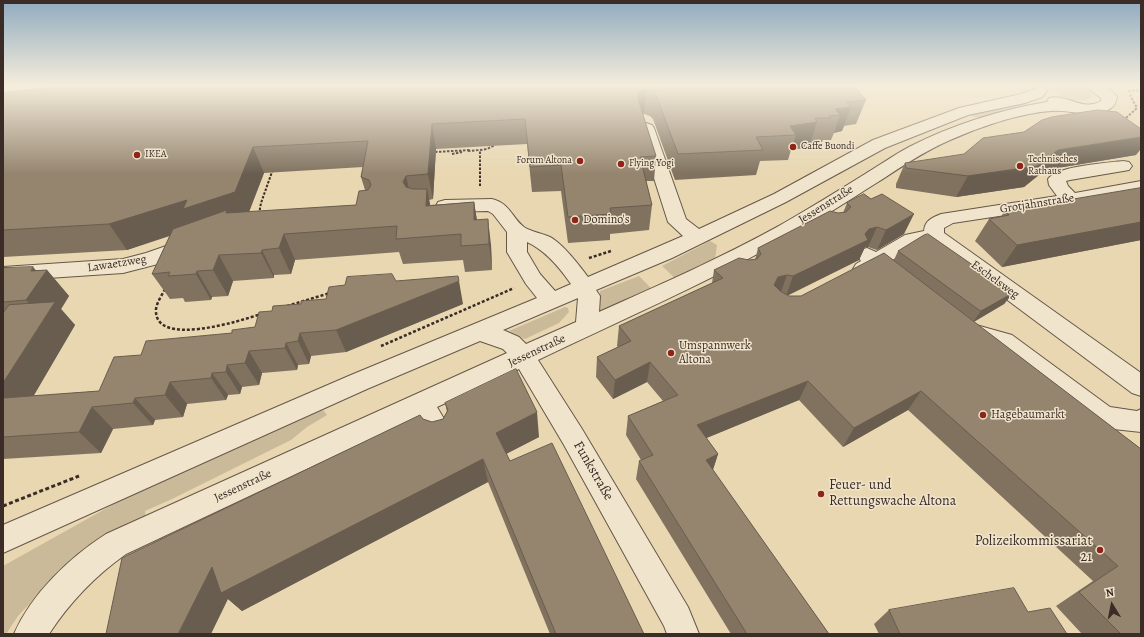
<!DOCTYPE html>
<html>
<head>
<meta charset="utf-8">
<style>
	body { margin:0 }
	#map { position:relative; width:1144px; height:637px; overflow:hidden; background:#e8d7b1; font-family:Alegreya,serif }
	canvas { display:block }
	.frame { position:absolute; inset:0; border:4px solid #3b2c27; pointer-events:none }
	.north { position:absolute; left:1092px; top:585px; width:40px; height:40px; -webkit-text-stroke:3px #f0e5cc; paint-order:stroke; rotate:350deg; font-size:11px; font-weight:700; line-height:16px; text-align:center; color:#3b2c27 }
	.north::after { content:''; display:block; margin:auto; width:14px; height:18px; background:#3b2c27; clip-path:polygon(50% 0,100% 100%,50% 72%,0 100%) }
</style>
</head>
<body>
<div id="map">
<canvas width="1144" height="637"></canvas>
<div class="frame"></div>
<div class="north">N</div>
</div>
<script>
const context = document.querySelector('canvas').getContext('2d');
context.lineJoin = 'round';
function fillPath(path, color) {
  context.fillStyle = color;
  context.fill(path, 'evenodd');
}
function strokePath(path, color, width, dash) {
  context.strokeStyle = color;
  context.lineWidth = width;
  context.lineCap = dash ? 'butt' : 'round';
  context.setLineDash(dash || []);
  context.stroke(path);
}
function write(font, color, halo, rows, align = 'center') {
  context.font = font + ' Alegreya,serif';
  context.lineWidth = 3;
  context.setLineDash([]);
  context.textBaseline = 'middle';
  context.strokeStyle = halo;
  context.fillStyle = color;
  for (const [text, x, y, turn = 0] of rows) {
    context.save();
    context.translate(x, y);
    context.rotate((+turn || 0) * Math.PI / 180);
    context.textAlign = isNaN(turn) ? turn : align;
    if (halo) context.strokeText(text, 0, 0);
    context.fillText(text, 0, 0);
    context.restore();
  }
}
fillPath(new Path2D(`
	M 1055,85 C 1069,85 1082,83 1092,94 L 1092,97 C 1083,104 1054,99 1053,86 Z
	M 1026,103 L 1031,106 L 981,118 L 971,116 L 973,114 Z
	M 710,241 L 717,245 L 715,259 L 677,280 L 662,266 Z
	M 639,276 L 654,291 L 609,311 L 600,311 L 600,291 Z
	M 565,307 L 568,308 L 569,312 L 559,323 L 525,339 L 509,331 Z
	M 323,410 L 327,415 L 307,427 L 291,440 L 172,499 L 145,511 L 146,520 L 96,543 L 53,578 L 18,616 L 6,634 L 3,634 L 3,566 L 139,490 Z`), '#cbba9a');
const minor = new Path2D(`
	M 1086,85 C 1101,85 1107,84 1117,97 C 1116,103 1114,107 1108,110 C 1090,119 1070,109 1051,111 C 1019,113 977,128 948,141 C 923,152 901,167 878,182 C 846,202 814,223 781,241 C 702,285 619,321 538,360 L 582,429 L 688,607 L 699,634 L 667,634 L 664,626 L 564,445 L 519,369 L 437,407 L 453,434 L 449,442 L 440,445 L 431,442 L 417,417 L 126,554 C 95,576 70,602 49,634 L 14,634 C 31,594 70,557 106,534 L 507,353 L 503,349 L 480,341 L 367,389 L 3,553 L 3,525 L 351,375 L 537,298 L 526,284 L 507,252 L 507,232 L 493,214 L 488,211 L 445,212 L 438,210 L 436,206 L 438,202 L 445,200 L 492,199 C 511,204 511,217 524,227 C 531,232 542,233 550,237 C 563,244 579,265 588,277 L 683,236 L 668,222 L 638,128 L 640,125 L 646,123 L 652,125 L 654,128 L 686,219 L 699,229 L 774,194 L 873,140 L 959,108 L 1021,94 L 1040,87 L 1045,88 L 1047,91 L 1042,97 L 1025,103 L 968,115 L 885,148 L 786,202 L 672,258 L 596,290 L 600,296 L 599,312 C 659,285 719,259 777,227 C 807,210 836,192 865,174 C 880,165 894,155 909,147 C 952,125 999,110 1047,102 L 1049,98 C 1066,93 1083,112 1101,101 L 1101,98 L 1088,88 ZM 527,242 C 545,250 560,268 571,284 L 555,291 L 540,274 L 527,252 ZM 578,298 L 576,322 L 526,344 L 519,337 L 503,330 Z
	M 1123,161 L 1129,162 L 1132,166 L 1129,170 L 1070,180 L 1066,181 L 1068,186 L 1075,193 L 1141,181 L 1141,191 L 1071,205 L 953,223 L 944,228 L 944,233 L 1141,373 L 1141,396 L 1132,393 L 931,243 L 917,245 L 889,262 L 901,272 L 904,277 L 901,282 C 889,286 883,279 874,272 L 863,276 L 856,274 L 853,269 L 856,264 L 861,261 L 857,255 L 860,250 L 867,248 L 876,252 L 905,235 L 924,231 C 925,220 932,218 941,214 L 1057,196 L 1049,185 L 1048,179 C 1057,166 1106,163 1123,161 Z
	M 189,238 L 196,240 L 199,245 L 196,250 L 158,264 L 123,273 L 3,281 L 3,267 L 123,259 L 146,253 Z
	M 969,323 L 1012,335 L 1110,407 L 1137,411 L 1141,409 L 1141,432 L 1104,428 L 1095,425 L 996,347 L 961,337 L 958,331 L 961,325 Z`);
strokePath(minor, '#66574a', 2);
strokePath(new Path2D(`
	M 1128,91 L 1141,90
	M 1126,118 L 1137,108 L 1130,95
	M 468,151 L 480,150
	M 435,152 L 470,150
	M 452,154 L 462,152
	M 480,186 L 480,150 L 487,149 L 495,145
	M 259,214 L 261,203 L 273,169`), '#3b2c27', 2, [2.5, 1.5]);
strokePath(new Path2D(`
	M 589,258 L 611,251
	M 165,289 C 162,295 157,302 156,309 C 153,349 243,320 261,314
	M 287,306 L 330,293
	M 381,346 L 514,288`), '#3b2c27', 2.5, [3, 2]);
strokePath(new Path2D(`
	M 3,506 L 79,476`), '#3b2c27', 3, [4, 2.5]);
fillPath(minor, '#f0e5cc');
fillPath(new Path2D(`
	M 3,85 L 853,85 L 866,100 L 856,124 L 844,126 L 842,131 L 834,133 L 831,140 L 823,140 L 822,142 L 810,143 L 809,147 L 791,150 L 788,160 L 760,161 L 756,175 L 675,180 L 653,119 L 650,116 L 644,114 L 643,114 L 656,156 L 654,181 L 646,181 L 652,205 L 649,230 L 610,234 L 610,240 L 568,243 L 561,191 L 532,192 L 527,144 L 436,149 L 433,199 L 429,200 L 430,205 L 474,202 L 477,220 L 491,245 L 492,270 L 465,272 L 463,260 L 403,264 L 399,252 L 295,260 L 291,274 L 274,275 L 274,278 L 233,281 L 228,296 L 212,297 L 211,300 L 185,302 L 183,298 L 170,299 L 152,274 L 170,235 L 127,250 L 3,257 L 3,93 L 71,85 L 3,86 ZM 363,167 L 361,177 L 365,190 L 356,205 L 249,212 L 264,173 Z
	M 1136,155 L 1045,170 L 1024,187 L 956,197 L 896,188 L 896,184 L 905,163 Z
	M 1141,188 L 1141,240 L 1002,267 L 975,241 L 989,219 L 1001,217 L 1004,211 Z
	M 847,203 L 904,234 L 877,250 L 868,247 L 865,247 L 859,260 L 787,296 L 801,296 L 894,260 L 898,251 L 1013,293 L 1004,304 L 974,322 L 1141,449 L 1141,634 L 1082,634 L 1056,606 L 1093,581 L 908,410 L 843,447 L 799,400 L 706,438 L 718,454 L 713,470 L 829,634 L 731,634 L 636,479 L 639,461 L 641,460 L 626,435 L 628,416 L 663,401 L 647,382 L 613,399 L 596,377 L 597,357 L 618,347 L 617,346 L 619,326 L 712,283 L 714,270 L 749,260 L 755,260 L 758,248 L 838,213 L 843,213 Z
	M 3,268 L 36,270 L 47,270 L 69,296 L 61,309 L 75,325 L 33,396 L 99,391 L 141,355 L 255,327 L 272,311 L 301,304 L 326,299 L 396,281 L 463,304 L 346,352 L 311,356 L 309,364 L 298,365 L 297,370 L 262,373 L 259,385 L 242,387 L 240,394 L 228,395 L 226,400 L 187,404 L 183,417 L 155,420 L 153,425 L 113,429 L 101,453 L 3,459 Z
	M 445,403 L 539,437 L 506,454 L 510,461 L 644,634 L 550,634 L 488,482 L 242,611 L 228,599 L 106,634 L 423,419 L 432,422 L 443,419 L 447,412 Z
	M 889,610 L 1028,612 L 1067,634 L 879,634 L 874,624 Z`), '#80725f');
fillPath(new Path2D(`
	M 647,89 L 644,114 L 638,116 L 637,96 L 640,91 Z
	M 851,107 L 842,131 L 834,133 L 840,115 L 835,109 Z
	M 817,122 L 809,147 L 791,150 L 796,135 L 790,126 Z
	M 432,124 L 436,149 L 433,199 L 428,174 Z
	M 1141,137 L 1141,149 L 1136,155 L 1045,170 L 1024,187 L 956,197 L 968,176 L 1058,150 Z
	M 253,147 L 264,173 L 247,217 L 194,228 L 127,250 L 109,224 Z
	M 406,176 L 412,202 L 403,182 Z
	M 427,189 L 432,214 L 426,206 Z
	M 474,202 L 478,228 L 478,246 L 474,220 Z
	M 914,214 L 904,234 L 877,250 L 886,230 Z
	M 488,219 L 491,245 L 492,270 L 489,244 Z
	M 1141,222 L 1141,240 L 1002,267 L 1017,245 Z
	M 877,227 L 868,247 L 865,247 L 859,260 L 786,296 L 793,276 L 865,234 L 869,229 Z
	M 284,234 L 295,260 L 291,274 L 279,248 Z
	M 262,250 L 274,275 L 274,278 L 261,253 Z
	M 219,255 L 233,281 L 228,296 L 213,270 Z
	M 33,267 L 42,277 L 47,270 L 69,296 L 61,309 L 75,325 L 19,421 L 3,407 L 3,383 L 44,320 L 26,300 L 31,271 Z
	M 197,271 L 212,297 L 211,300 L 196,274 Z
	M 787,275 L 780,295 L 774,285 L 778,277 Z
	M 459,281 L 463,304 L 346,352 L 336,330 Z
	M 1013,293 L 1004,304 L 973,322 L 981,311 Z
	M 300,333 L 311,356 L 309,364 L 298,341 Z
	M 286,343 L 298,365 L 297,370 L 285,348 Z
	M 249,351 L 262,373 L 259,385 L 245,363 Z
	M 650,362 L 647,382 L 613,399 L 615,380 Z
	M 227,365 L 242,387 L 240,394 L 226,372 Z
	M 212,373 L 228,395 L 226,400 L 211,378 Z
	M 808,381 L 799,400 L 692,444 L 697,425 Z
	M 170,382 L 187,404 L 183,417 L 165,395 Z
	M 921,391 L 908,410 L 843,447 L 854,428 Z
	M 135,398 L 155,420 L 153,425 L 133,403 Z
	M 92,407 L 113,429 L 101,453 L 79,432 Z
	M 537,412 L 539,437 L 500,457 L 496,433 Z
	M 718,454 L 712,472 L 706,460 Z
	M 483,459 L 488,482 L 242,611 L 228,599 L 211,634 L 178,634 L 212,567 Z`), '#685d4e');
const building = new Path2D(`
	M 74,85 L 853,85 L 866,100 L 847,102 L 851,107 L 835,109 L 840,115 L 829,116 L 830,118 L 815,118 L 817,122 L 790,126 L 796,135 L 756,137 L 763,150 L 678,154 L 656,95 L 653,91 L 647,89 L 640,91 L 637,96 L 656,156 L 640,157 L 652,205 L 610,208 L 611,214 L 581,216 L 568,217 L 561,165 L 530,167 L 525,119 L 432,124 L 428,174 L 406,176 L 403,182 L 406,187 L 413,189 L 427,189 L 426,206 L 474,202 L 474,220 L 488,219 L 489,244 L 461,246 L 461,234 L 396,239 L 397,226 L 284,234 L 279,248 L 262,250 L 261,253 L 219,255 L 213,270 L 197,271 L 196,274 L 168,276 L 170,272 L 152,274 L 173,229 L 227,210 L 226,213 L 356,205 L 359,191 L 368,190 L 371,185 L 369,180 L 361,177 L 368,141 L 253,147 L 235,192 L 183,209 L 187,200 L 109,224 L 3,230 L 3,93 Z
	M 1098,110 L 1117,112 L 1141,129 L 1141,137 L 1058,150 L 1037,166 L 968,176 L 906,168 L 905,163 L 964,154 L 983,138 L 1024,132 L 1042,120 L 1052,117 Z
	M 1141,188 L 1141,222 L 1017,245 L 989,219 L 1009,215 L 1004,211 Z
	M 864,194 L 871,199 L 882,194 L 914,214 L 886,230 L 877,227 L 869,229 L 865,234 L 868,240 L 793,276 L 787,275 L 778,277 L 774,285 L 780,291 L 789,296 L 801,296 L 884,253 L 1141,449 L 1141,634 L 1121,634 L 1079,592 L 1118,566 L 921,391 L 854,428 L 808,381 L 697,425 L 718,454 L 706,460 L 829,634 L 747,634 L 639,461 L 653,455 L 628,416 L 678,395 L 650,362 L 615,380 L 597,357 L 631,341 L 619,326 L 723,278 L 714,270 L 739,258 L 749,260 L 757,259 L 761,254 L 758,248 L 830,211 L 838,213 L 846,212 L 851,207 L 847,203 Z
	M 928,234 L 1013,293 L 981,311 L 979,310 L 898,251 L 924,235 Z
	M 33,267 L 31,271 L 47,270 L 26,300 L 3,302 L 3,268 Z
	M 392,274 L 396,281 L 458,276 L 459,281 L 336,330 L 300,333 L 298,341 L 286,343 L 285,348 L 249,351 L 245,363 L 227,365 L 226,372 L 212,373 L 211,378 L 170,382 L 165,395 L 135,398 L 133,403 L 92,407 L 79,432 L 3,437 L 3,398 L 99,391 L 114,357 L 141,355 L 146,341 L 232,333 L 232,330 L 255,327 L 259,312 L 272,311 L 273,306 L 301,304 L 301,301 L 326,299 L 329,287 L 345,285 L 347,277 Z
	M 55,302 L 3,383 L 3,313 L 9,305 Z
	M 516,369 L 537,412 L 496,433 L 510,461 L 552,443 L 644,634 L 556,634 L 483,459 L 221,593 L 212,567 L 178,634 L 106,634 L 122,558 L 420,415 L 423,419 L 432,422 L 443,419 L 448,410 L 445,403 Z
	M 1014,588 L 1028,612 L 1050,608 L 1067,634 L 900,634 L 889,610 Z`);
fillPath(building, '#95856f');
strokePath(building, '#685d4e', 1);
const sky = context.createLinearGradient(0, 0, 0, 174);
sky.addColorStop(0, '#90abbf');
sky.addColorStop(0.49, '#f5eddc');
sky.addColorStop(1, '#f5eddc00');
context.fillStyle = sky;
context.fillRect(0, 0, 1144, 174);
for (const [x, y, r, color] of [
	[793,147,4,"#8f2418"],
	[137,155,4,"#8f2418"],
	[580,161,4,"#8f2418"],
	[621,164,4,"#8f2418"],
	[1020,166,4,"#8f2418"],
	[575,220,4,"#8f2418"],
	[671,353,4,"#8f2418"],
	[983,415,4,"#8f2418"],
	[821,494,4,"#8f2418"],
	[1100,550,4,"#8f2418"]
]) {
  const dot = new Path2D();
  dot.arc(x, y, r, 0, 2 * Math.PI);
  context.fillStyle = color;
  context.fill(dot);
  strokePath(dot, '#f0e5cc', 1.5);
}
write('10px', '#3b2c27', '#f0e5cc', [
	["Caffe Buondi",801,147],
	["IKEA",145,155],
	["Technisches",1028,160],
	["Rathaus",1028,172],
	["Forum Altona",572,161,"right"],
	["Flying Yogi",629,164]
], 'left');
write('12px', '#3b2c27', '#f0e5cc', [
	["Grotjahnstraße",1037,204,-9],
	["Jessenstraße",826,205,-32],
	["Lawaetzweg",117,264,-9],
	["Eschelsweg",995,280,36],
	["Jessenstraße",537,351,-25],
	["Jessenstraße",243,486,-25]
]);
write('12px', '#3b2c27', '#f0e5cc', [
	["Domino's",583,220],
	["Umspannwerk",679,346],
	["Altona",679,360],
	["Hagebaumarkt",991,415]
], 'left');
write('14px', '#3b2c27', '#f0e5cc', [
	["Funkstraße",593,471,60]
]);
write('14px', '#3b2c27', '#f0e5cc', [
	["Feuer- und",829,486],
	["Rettungswache Altona",829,502],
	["Polizeikommissariat",1092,542,"right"],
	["21",1092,558,"right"]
], 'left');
</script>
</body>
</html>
